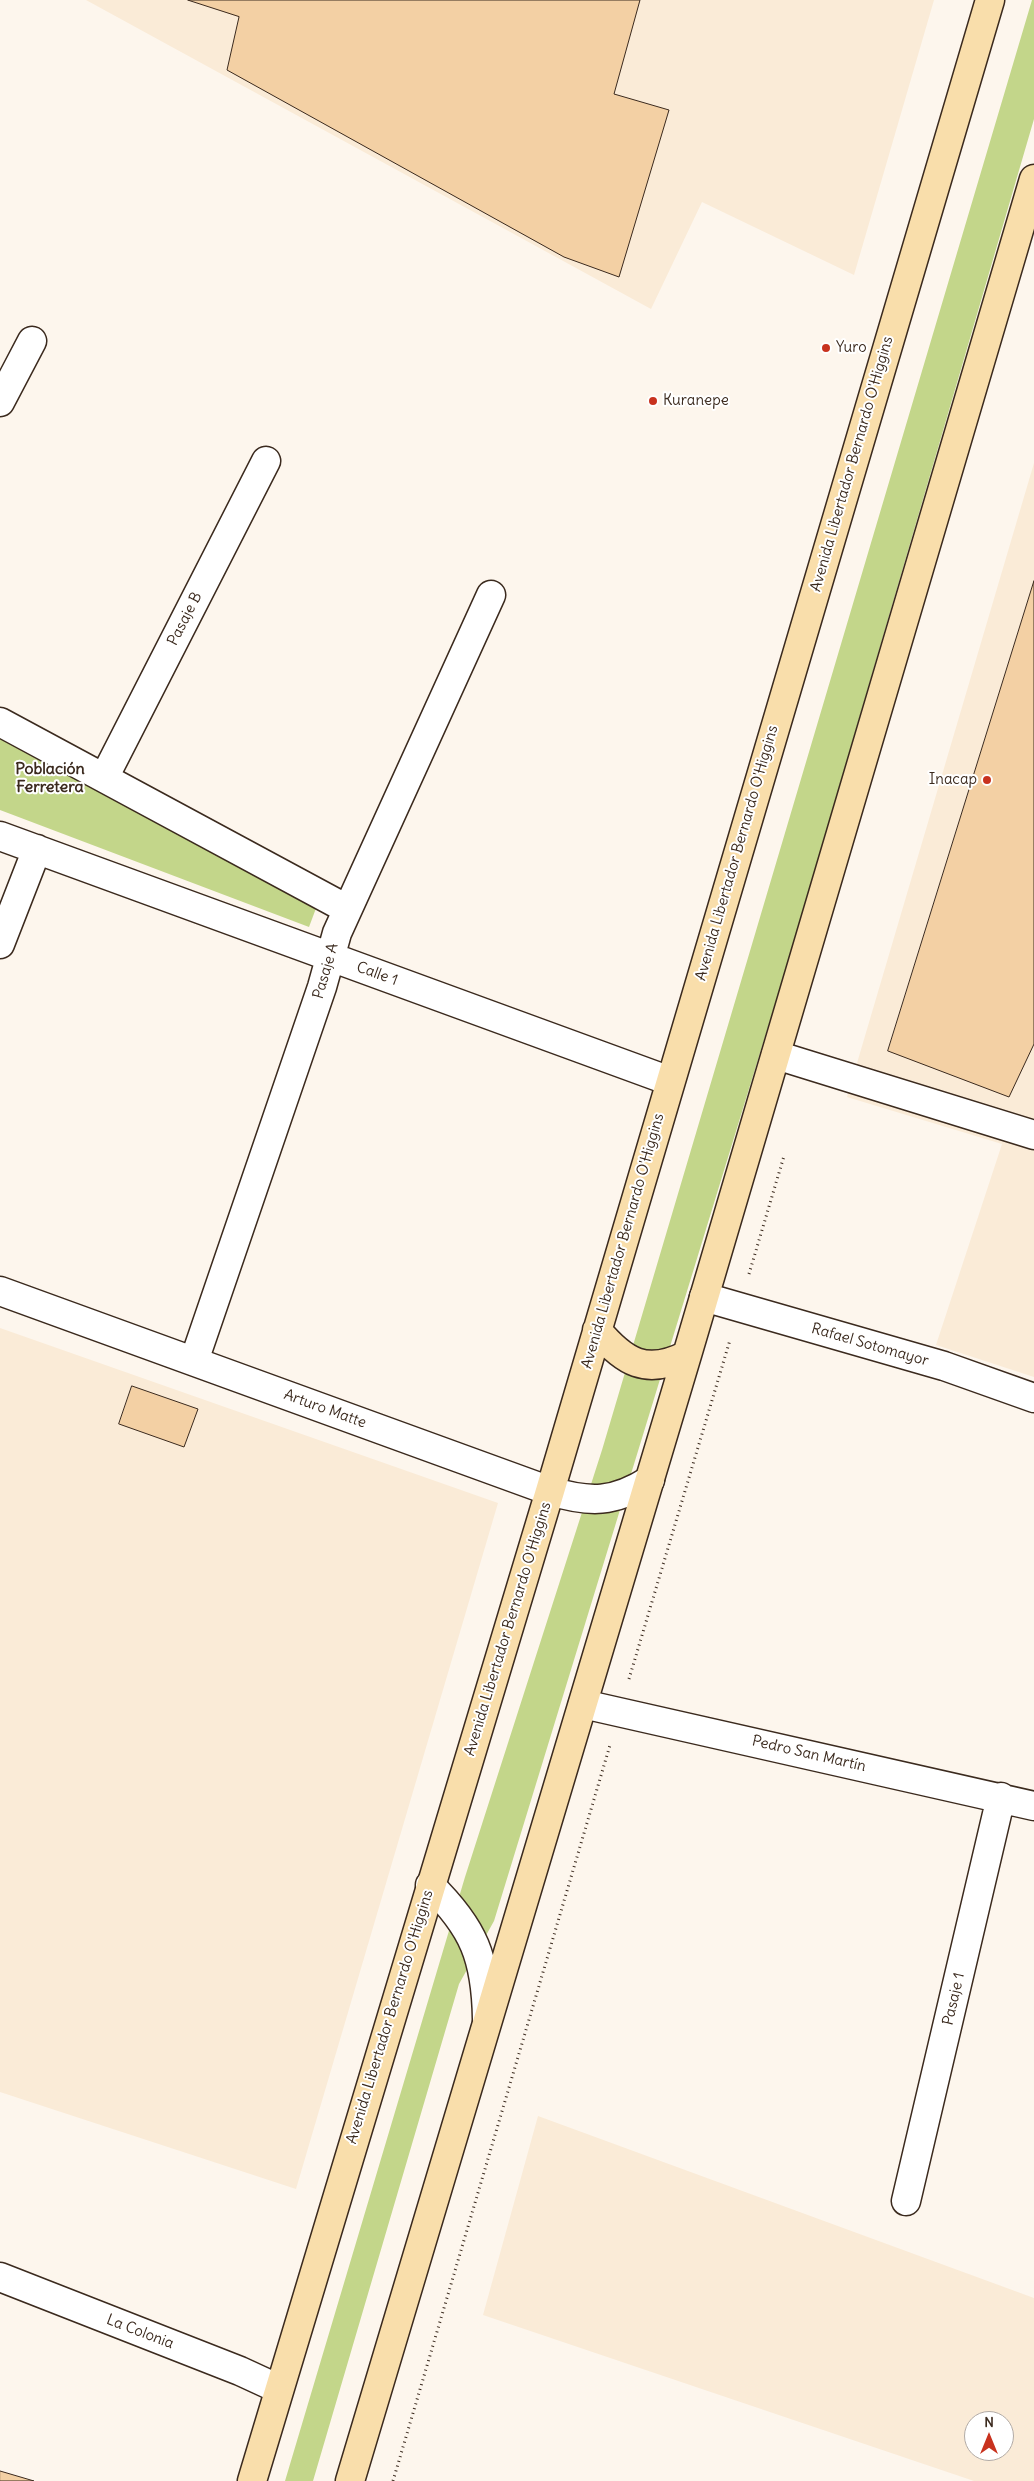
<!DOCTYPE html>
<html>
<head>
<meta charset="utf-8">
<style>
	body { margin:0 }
	#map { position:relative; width:1034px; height:2481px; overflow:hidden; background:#fdf6ed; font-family:Delius,sans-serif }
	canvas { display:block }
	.north { position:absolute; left:964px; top:2411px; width:50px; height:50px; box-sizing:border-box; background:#fff; border:1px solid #b1aaa5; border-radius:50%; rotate:0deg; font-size:14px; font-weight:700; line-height:20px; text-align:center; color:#3b2a1e }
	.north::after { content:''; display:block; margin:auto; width:18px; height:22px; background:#c8321e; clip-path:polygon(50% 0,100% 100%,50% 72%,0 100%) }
</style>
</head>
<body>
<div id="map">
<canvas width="1034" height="2481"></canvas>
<div class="north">N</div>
</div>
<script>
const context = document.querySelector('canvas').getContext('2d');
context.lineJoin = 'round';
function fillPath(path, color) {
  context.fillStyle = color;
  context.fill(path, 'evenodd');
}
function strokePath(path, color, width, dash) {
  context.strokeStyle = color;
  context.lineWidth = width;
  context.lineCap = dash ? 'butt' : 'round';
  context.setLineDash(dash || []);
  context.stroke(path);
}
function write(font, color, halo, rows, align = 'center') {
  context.font = font + ' Delius,sans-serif';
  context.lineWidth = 4;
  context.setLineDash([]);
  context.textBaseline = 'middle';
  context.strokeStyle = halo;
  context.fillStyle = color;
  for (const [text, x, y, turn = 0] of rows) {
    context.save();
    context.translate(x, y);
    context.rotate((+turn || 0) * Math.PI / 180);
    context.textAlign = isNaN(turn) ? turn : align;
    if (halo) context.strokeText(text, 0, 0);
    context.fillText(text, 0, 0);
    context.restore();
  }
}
fillPath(new Path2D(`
	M 86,0 L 934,0 L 854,275 L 702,202 L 651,309 Z
	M 1034,463 L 1034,1377 L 936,1345 L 1002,1144 L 847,1097 Z
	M 0,1328 L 498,1503 L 296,2189 L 0,2092 Z
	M 538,2116 L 1034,2298 L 1034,2481 L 974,2481 L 483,2315 ZM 974,2421 L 1004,2421 L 1004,2451 L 974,2451 Z`), '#faebd7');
fillPath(new Path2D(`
	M 1032,0 L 1034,0 L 1034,119 L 790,955 L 494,1921 L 459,1984 L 313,2481 L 285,2481 L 465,1877 L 602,1450 Z
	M 0,736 L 318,903 L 309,927 L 0,810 Z`), '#c3d68a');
const building = new Path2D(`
	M 188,0 L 640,0 L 614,94 L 669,110 L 619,277 L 564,257 L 227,70 L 239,17 Z
	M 1034,581 L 1034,1044 L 1009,1097 L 888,1051 Z
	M 132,1386 L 198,1409 L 184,1447 L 119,1424 Z
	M 0,2471 L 34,2481 L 0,2481 Z`);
fillPath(building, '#f3d0a4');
strokePath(building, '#3b2a1e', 1);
const minor = new Path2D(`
	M 0,402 L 32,341
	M 0,722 L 347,909
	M 104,778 L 266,461
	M 0,836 L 670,1081
	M 0,944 L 37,849
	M 776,1055 L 1034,1135
	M 0,1291 L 550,1491 C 590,1503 614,1503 650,1480
	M 704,1297 L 944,1366 L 1034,1398
	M 194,1361 L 322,987 L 337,933 L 491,595
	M 583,1704 L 1034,1806
	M 430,1885 C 474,1928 486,1958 487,2019
	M 906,2201 L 1001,1797
	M 0,2277 L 240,2371 L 279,2389`);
const major = new Path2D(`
	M 597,1330 C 624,1362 646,1376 687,1355
	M 252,2481 L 550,1491 L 990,0
	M 350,2481 L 687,1355 L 1034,179`);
strokePath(minor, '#3b2a1e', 31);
strokePath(major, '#3b2a1e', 31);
strokePath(new Path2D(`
	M 749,1274 L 784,1156
	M 629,1679 L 730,1340
	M 393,2481 L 610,1745`), '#3b2a1e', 3, [1, 4]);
strokePath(minor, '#fff', 28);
strokePath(major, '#f9deab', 28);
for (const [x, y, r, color] of [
	[826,348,5,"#c8321e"],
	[653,401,5,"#c8321e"],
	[987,780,5,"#c8321e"]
]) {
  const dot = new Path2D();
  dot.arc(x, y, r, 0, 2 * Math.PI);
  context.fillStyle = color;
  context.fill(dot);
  strokePath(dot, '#fff', 2);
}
write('15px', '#3b2a1e', '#fff', [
	["Yuro",836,348],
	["Kuranepe",663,401],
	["Inacap",977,780,"right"]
], 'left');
write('15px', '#3b2a1e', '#fff', [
	["Avenida Libertador Bernardo O'Higgins",852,464,-74],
	["Pasaje B",185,619,-63],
	["Avenida Libertador Bernardo O'Higgins",737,853,-74],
	["Pasaje A",326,971,-74],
	["Calle 1",377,974,20],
	["Avenida Libertador Bernardo O'Higgins",623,1241,-74],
	["Rafael Sotomayor",870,1345,16],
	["Arturo Matte",325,1409,20],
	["Avenida Libertador Bernardo O'Higgins",508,1629,-73],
	["Pedro San Martín",809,1754,13],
	["Pasaje 1",954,1999,-77],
	["Avenida Libertador Bernardo O'Higgins",390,2017,-73],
	["La Colonia",140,2332,21]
]);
write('bold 16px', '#3b2a1e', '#fff', [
	["Población",50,769],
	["Ferretera",50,787]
]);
</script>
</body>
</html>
